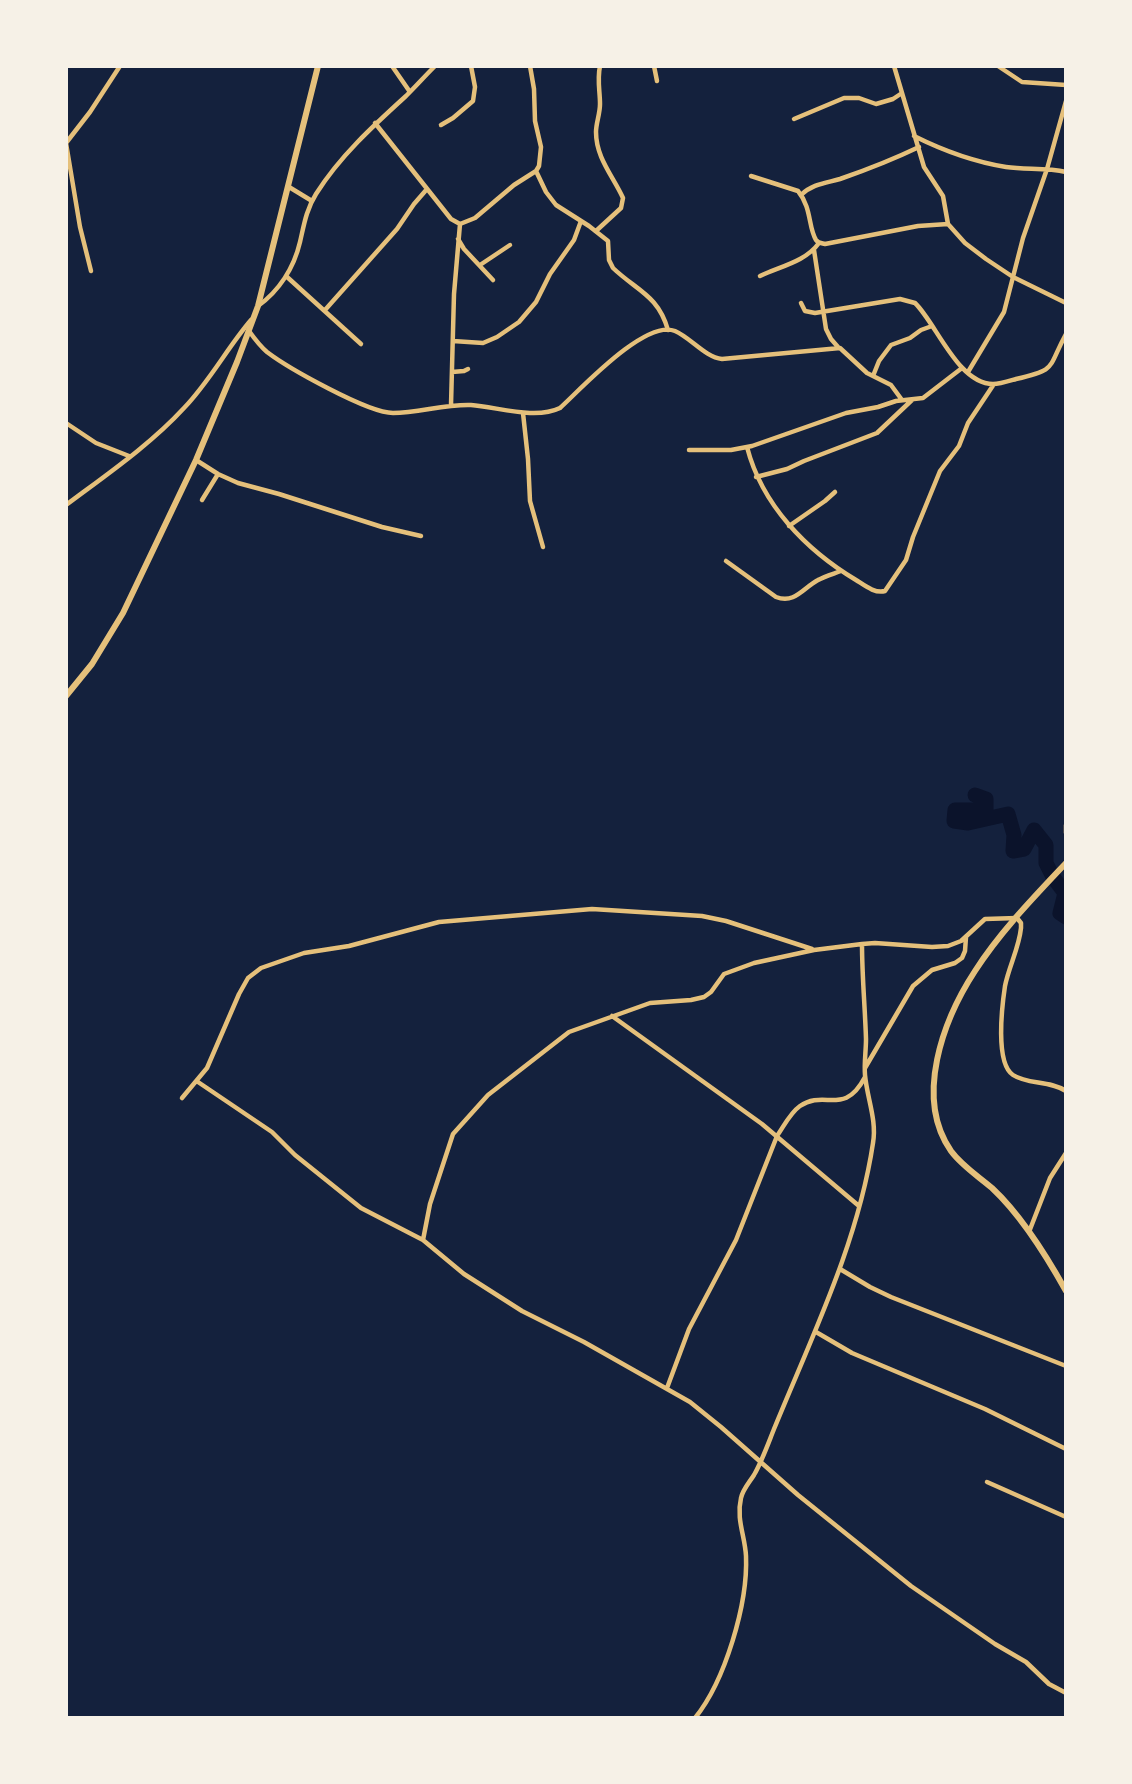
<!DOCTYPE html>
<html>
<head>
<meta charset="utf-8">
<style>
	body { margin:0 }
	#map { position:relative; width:1132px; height:1784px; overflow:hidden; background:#14213d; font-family:Signika,sans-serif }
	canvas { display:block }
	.frame { position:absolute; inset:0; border:68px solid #f6f1e7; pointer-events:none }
</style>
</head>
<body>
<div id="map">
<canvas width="1132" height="1784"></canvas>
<div class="frame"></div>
</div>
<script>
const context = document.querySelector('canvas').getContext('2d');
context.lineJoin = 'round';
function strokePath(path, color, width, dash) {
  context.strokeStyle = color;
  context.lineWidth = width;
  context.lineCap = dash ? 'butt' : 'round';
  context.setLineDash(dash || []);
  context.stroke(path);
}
strokePath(new Path2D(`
	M 975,795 L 986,799 L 986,810 L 955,810 L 954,821 L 968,823 L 1008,814 L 1014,835 L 1013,851 L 1024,849 L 1034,830 L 1046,845 L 1046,863 L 1053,877 L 1065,893 L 1060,913 L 1066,917`), '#0b132b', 15);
strokePath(new Path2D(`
	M 392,66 L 410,92
	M 654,66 L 657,81
	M 894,66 L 924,167 L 943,196 L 948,224 L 965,243 L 986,259 L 1013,277 L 1066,303
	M 998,66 L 1022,82 L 1066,85
	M 794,119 L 844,98 L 859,98 L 876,104 L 893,99 L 902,93
	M 375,123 L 451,219 L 460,224 L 475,218 L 514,185 L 536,171 L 539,166 L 541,147 L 535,121 L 534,89 L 530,66
	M 441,125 L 453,118 L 473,101 L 475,87 L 471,66
	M 914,136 C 942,150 975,162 1006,167 C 1026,170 1046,167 1066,172
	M 536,171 L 546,192 L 556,205 L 589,226 L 608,241 L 609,260 L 613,268 C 637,291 658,295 668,330
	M 751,176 L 798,191 C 812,208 808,227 816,240 C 818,243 821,243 825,244 L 918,226 L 948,224
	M 289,187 L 312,201
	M 801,195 C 812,184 826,183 840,179 C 866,170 894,159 919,147
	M 596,231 L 621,208 L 623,198 C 613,176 596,158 596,132 C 596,123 600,114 600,104 C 600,91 597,80 600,66
	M 458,239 L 464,249 L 493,280
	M 814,250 L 826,329 L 831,339 L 838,347
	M 480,265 L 510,245
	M 91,271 L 80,227 L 66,143 L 90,112 L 120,66
	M 286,276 L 361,344
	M 760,276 C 781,266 805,262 819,243
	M 801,303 L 805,311 L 815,313 L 900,299 L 915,303 C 936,323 958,384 993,384 C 1000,384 1009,381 1016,379 C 1058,369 1047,369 1066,334
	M 258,306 C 279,291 294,268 300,242 C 304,225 306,210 316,194 C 340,156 373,126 406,96 C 416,86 425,76 435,66
	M 325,310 L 397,229 L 414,204 L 427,189
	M 249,331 C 254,338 260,346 267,352 C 288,368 368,413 393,413 C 419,413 444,404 471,405 C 498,407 535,420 560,408 C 581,389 645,319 675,331 C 691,338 705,357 722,359 L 840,348 L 867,373 L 891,385 L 902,400
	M 453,341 L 483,343 L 497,337 L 519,322 L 536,302 L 550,274 L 574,240 L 581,221
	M 452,372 L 464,371 L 468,369
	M 968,372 L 1004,312 L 1023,238 L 1047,169 L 1066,101
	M 873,376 L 879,361 L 891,345 L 910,338 L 921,330 L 932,326
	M 451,405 L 454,294 L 460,224
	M 523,413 L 528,459 L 530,501 L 543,547
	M 66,423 L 96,443 L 129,456
	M 747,447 C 762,505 806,550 856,580 C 864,585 875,594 885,591 L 906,560 L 913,537 L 940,471 L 959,446 L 968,423 L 994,384
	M 689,450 L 731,450 L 752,446 L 846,413 L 878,407 L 896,401 L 923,398 L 962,368
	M 196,460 L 218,474 L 238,483 L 279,494 L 382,527 L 421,536
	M 756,477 L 787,469 L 804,461 L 877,433 L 912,400
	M 202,500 L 218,474
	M 66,505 C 106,475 150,445 184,408 C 210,381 227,348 251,320
	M 789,526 L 825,501 L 835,492
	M 726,561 L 776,597 C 795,604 803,588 818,580 C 825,576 833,574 841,571
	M 1066,825 L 1066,833
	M 612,1016 L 762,1124 L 859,1206
	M 865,1068 L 913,986 L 932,970 L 955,963 L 962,958 L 965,951 L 966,937
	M 198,1082 L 272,1132 L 295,1155 L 361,1208 L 423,1240 L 464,1274 L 522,1311 L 584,1342 L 690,1402 L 721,1427 L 798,1495 L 911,1586 L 995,1644 L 1026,1662 L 1049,1684 L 1066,1693
	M 182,1098 L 207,1068 L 239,994 L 248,978 L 261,968 L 304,953 L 349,946 L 439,922 L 592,909 L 702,916 L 726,921 L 812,949
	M 1029,1232 L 1050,1178 L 1066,1153
	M 423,1240 L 430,1204 L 453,1134 L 488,1095 L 569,1032 L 650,1003 L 691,1000 L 704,997 L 711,992 L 724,974 L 754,963 L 814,950 L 862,944 L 875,943 L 932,947 L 948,946 L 961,941 L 985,919 L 1017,918 L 1021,923 L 1021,928 C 1019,948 1009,966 1005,986 C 1002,1006 995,1063 1013,1075 C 1028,1085 1049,1080 1066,1091
	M 840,1269 L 870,1287 L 891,1297 L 1066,1366
	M 816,1332 L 852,1353 L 985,1409 L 1066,1449
	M 667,1388 L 689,1329 L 736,1240 L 777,1136 C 784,1126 790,1113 800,1106 C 825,1089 844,1117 865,1077
	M 987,1482 L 1066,1517
	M 695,1718 C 725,1681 748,1604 746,1556 C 745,1536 736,1519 741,1498 C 743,1489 749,1483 754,1475 C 762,1461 768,1444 774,1429 C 812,1336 858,1243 873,1143 C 877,1120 867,1098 865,1075 C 864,1063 866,1051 866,1039 C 865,1007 862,976 862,944`), '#e5c07b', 4.5);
strokePath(new Path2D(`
	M 66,696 L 92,664 L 123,613 L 196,460 L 237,362 L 258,306 L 318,66
	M 1066,863 C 1034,897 1000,932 975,971 C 943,1020 914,1098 951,1151 C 962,1166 978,1176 992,1188 C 1022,1216 1046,1255 1066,1291`), '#e5c07b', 6);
</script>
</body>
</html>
